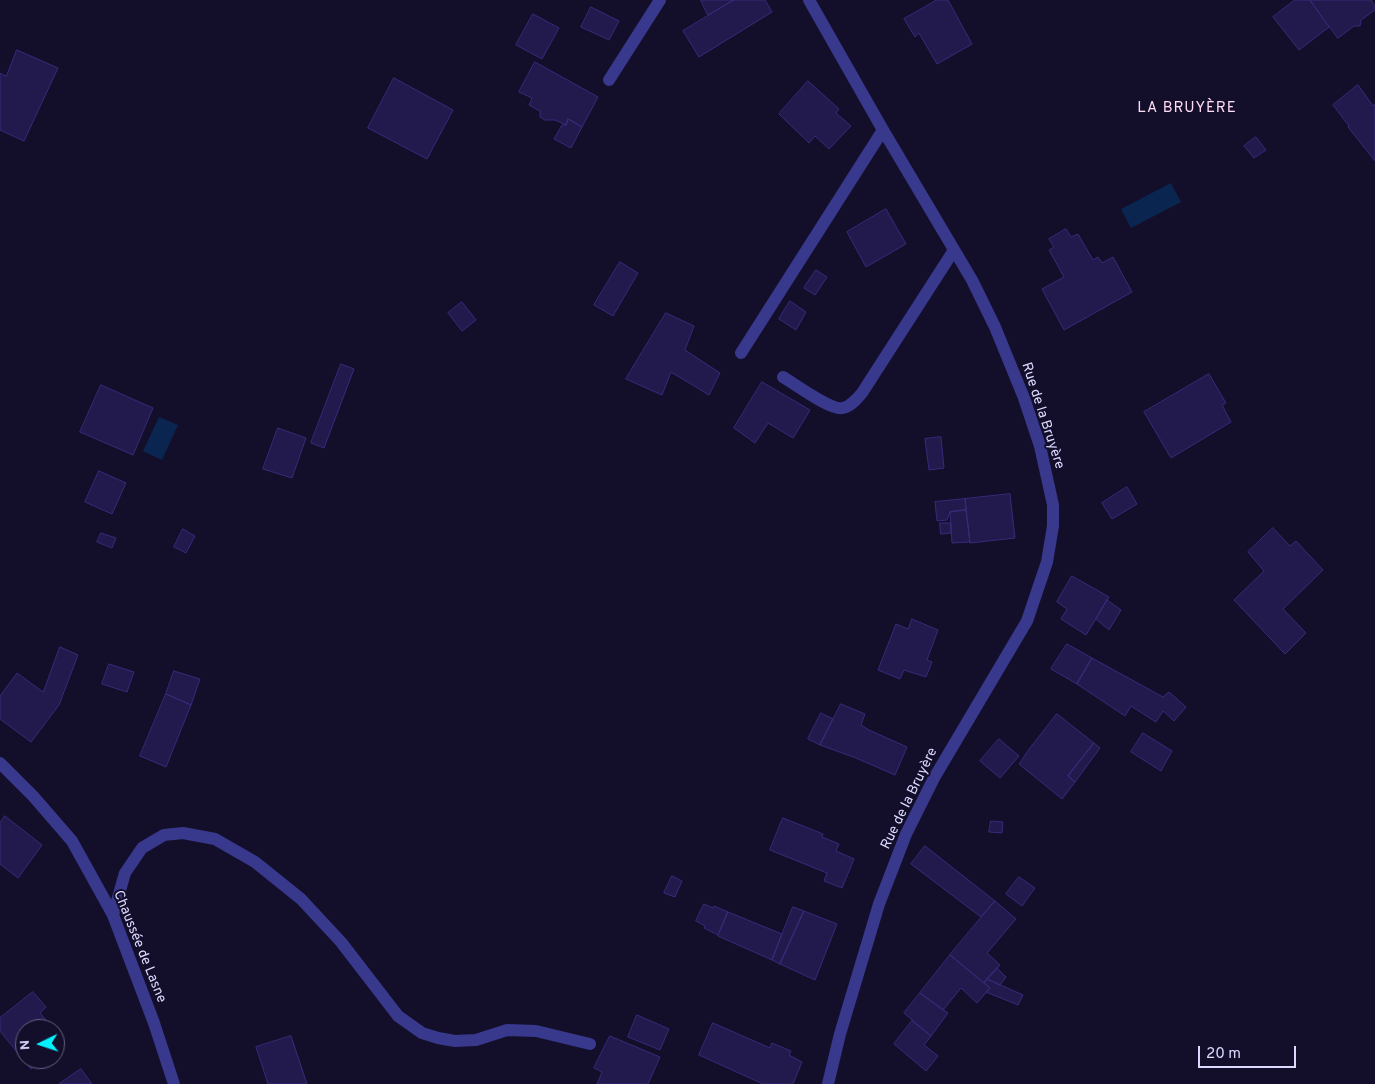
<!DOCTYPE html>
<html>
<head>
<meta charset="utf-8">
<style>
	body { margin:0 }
	#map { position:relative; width:1375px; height:1084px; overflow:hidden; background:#130f2b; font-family:Overpass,sans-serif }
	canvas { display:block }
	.north { position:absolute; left:15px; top:1019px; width:50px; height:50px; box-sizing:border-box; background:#130f2b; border:1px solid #636080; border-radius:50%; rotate:266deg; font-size:14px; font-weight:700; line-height:20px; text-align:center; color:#dcd9ff }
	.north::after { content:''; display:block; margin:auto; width:18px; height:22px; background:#05f0ff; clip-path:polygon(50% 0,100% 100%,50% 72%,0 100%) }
	.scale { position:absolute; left:1198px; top:1046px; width:98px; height:22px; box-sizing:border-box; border:2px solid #dcd9ff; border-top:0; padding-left:6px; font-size:15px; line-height:18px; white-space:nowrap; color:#dcd9ff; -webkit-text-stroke:4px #130f2b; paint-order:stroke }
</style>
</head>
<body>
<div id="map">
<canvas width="1375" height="1084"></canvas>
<div class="north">N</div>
<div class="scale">20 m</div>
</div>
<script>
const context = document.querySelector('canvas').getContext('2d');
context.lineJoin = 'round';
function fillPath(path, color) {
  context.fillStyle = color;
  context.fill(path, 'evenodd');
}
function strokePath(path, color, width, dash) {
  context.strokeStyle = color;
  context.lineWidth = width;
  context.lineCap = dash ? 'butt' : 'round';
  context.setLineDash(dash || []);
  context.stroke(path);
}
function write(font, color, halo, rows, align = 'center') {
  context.font = font + ' Overpass,sans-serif';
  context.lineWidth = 4;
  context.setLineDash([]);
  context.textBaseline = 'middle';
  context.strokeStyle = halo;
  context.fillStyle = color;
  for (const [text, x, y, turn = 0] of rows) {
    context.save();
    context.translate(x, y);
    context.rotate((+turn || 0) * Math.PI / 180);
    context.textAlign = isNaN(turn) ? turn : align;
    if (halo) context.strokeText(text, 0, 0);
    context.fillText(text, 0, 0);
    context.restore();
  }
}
fillPath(new Path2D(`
	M 1171,183 L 1181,202 L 1131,228 L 1121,209 Z
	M 159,417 L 178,425 L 162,460 L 143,451 Z`), '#0a2650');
const building = new Path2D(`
	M 701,0 L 734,0 L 708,15 Z
	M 734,0 L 765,0 L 772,12 L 699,57 L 683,31 Z
	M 937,0 L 948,0 L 972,44 L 937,64 L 919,33 L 915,37 L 904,19 Z
	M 1295,0 L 1310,0 L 1329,27 L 1299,50 L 1273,17 Z
	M 1310,0 L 1371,0 L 1375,6 L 1375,10 L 1361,20 L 1360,26 L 1354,26 L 1338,38 Z
	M 591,7 L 619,21 L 609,40 L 581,27 Z
	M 533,14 L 559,28 L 542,59 L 516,45 Z
	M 17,50 L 58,68 L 24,141 L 0,130 L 0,73 L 6,76 Z
	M 535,62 L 598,97 L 582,127 L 568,119 L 566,125 L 555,120 L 545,120 L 540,117 L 540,111 L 529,105 L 532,98 L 519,92 Z
	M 394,78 L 453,110 L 427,159 L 368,128 Z
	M 808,81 L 839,109 L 836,113 L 851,126 L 829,149 L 815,136 L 809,143 L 779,114 Z
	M 1358,85 L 1373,106 L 1375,104 L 1375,161 L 1348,127 L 1349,126 L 1333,105 Z
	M 568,119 L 582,127 L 571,148 L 554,139 L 562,125 L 566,125 Z
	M 1256,137 L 1266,150 L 1254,158 L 1244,146 Z
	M 886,209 L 906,244 L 866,267 L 847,232 Z
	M 1066,229 L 1071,237 L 1078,234 L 1093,260 L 1098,257 L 1102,263 L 1113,257 L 1132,292 L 1064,330 L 1042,289 L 1064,277 L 1049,250 L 1054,247 L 1049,239 Z
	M 620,262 L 638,273 L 613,316 L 594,305 Z
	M 816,270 L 827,277 L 815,295 L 804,288 Z
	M 790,301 L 806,312 L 796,330 L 779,319 Z
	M 462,302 L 476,320 L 462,331 L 448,313 Z
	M 666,313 L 694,326 L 685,350 L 720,373 L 709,395 L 671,372 L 662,395 L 626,379 Z
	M 341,364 L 354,369 L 324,448 L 311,443 Z
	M 1209,374 L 1226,403 L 1222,405 L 1231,422 L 1171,458 L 1144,412 Z
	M 762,382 L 810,410 L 793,438 L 768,423 L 755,443 L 734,428 Z
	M 101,385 L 153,408 L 133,455 L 80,432 Z
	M 278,428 L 306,438 L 292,478 L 263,469 Z
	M 941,437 L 944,468 L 929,470 L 925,439 Z
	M 99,471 L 126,483 L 112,514 L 85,502 Z
	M 1127,487 L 1137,504 L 1112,519 L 1102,503 Z
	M 1010,494 L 1015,538 L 970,543 L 965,499 Z
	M 965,499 L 966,510 L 950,512 L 947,520 L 937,521 L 935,502 Z
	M 966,510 L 970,542 L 952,543 L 950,512 Z
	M 940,523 L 951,523 L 951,533 L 941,534 Z
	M 1273,528 L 1290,546 L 1296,541 L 1323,570 L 1283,609 L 1306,633 L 1285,654 L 1234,600 L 1264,571 L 1248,552 Z
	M 183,529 L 195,536 L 186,553 L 174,547 Z
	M 101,533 L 116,538 L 112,548 L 97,542 Z
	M 1072,576 L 1109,597 L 1086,635 L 1061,619 L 1067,609 L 1057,602 Z
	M 1107,600 L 1121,610 L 1109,630 L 1096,619 Z
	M 912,619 L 938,630 L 927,660 L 932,662 L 926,677 L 904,670 L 900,679 L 878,670 L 896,624 L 908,629 Z
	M 1067,644 L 1092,658 L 1077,684 L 1051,669 Z
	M 60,647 L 78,655 L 59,705 L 31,742 L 0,719 L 0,696 L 17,673 L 43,692 Z
	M 1092,658 L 1163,697 L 1169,692 L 1186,707 L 1174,721 L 1163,711 L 1156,722 L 1131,706 L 1125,716 L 1077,684 Z
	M 109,664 L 134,672 L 127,692 L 102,684 Z
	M 174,671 L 200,679 L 191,705 L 166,694 Z
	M 166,694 L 191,705 L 166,767 L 140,756 Z
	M 841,704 L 865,714 L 861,725 L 869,730 L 907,747 L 895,775 L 856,758 L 820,745 Z
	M 821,713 L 833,719 L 820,745 L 808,739 Z
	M 1057,714 L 1094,743 L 1068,776 L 1075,782 L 1062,799 L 1019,764 L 1030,748 Z
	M 1143,733 L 1172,751 L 1161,771 L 1131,752 Z
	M 999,739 L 1019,756 L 1000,778 L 980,761 Z
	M 1094,743 L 1100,748 L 1075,782 L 1068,776 Z
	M 5,816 L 42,845 L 18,878 L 0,864 L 0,823 Z
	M 783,818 L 823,834 L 822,837 L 839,844 L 836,851 L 854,859 L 842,888 L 824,881 L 827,873 L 770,850 Z
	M 991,821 L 1003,822 L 1002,833 L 989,832 Z
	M 925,846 L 995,901 L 981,917 L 911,864 Z
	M 672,876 L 682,881 L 675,897 L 664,893 Z
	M 1019,877 L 1035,888 L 1022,906 L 1006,894 Z
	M 995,901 L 1016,919 L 987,953 L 1000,965 L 984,983 L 950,955 Z
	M 704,904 L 713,908 L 714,906 L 728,912 L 718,935 L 704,928 L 705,926 L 696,921 Z
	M 793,907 L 804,911 L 780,964 L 772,960 Z
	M 804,911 L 837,924 L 815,980 L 780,964 Z
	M 728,912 L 782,934 L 772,960 L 718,936 Z
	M 950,955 L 990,988 L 977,1003 L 961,988 L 943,1010 L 920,993 Z
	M 997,968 L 1006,977 L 1000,985 L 987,979 Z
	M 987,979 L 1023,995 L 1018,1005 L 986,992 L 990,988 L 984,983 Z
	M 33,992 L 46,1007 L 40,1013 L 53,1029 L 25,1029 L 25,1059 L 44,1059 L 31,1069 L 0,1031 L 0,1018 Z
	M 920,993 L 948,1013 L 931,1036 L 904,1013 Z
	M 637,1015 L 669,1029 L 660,1050 L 628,1037 Z
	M 912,1021 L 931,1036 L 924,1045 L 938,1056 L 926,1071 L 894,1044 Z
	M 713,1023 L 770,1048 L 772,1043 L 791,1051 L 789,1055 L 802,1062 L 793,1084 L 763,1084 L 699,1055 Z
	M 55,1032 L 64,1043 L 55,1050 Z
	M 291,1036 L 307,1084 L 268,1084 L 256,1047 Z
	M 610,1036 L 660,1057 L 648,1084 L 597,1084 L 602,1072 L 594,1068 Z
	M 81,1069 L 92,1084 L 59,1084 Z`);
fillPath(building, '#221a4d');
strokePath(building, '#372b7a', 1);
strokePath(new Path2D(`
	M 809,0 L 883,130 L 972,280 L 995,327 L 1024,398 L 1040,446 L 1053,505 L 1053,526 L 1047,562 L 1027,621 L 934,778 L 906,834 L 879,904 L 840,1034 L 828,1084
	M 609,80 L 660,0
	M 741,353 L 883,130
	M 783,377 C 795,384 831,411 843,408 C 851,406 857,399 862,393 L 954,250
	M 0,763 L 33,796 L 72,841 L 113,915 L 154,1023 L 174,1084
	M 113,915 L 125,873 L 142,848 L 164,835 L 183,833 L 215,839 L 255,862 L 301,899 L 341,942 L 398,1016 L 422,1033 L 438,1038 L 455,1041 L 476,1040 L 507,1030 L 536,1031 L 590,1044`), '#38388d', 12);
write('14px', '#dcd9ff', '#130f2b', [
	["Rue de la Bruyère",1042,416,72],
	["Rue de la Bruyère",910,799,-64],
	["Chaussée de Lasne",139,947,68]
]);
context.letterSpacing = '1px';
write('15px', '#ffdbf4', '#130f2b', [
	["LA BRUYÈRE",1187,109]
]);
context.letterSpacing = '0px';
</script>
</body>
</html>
